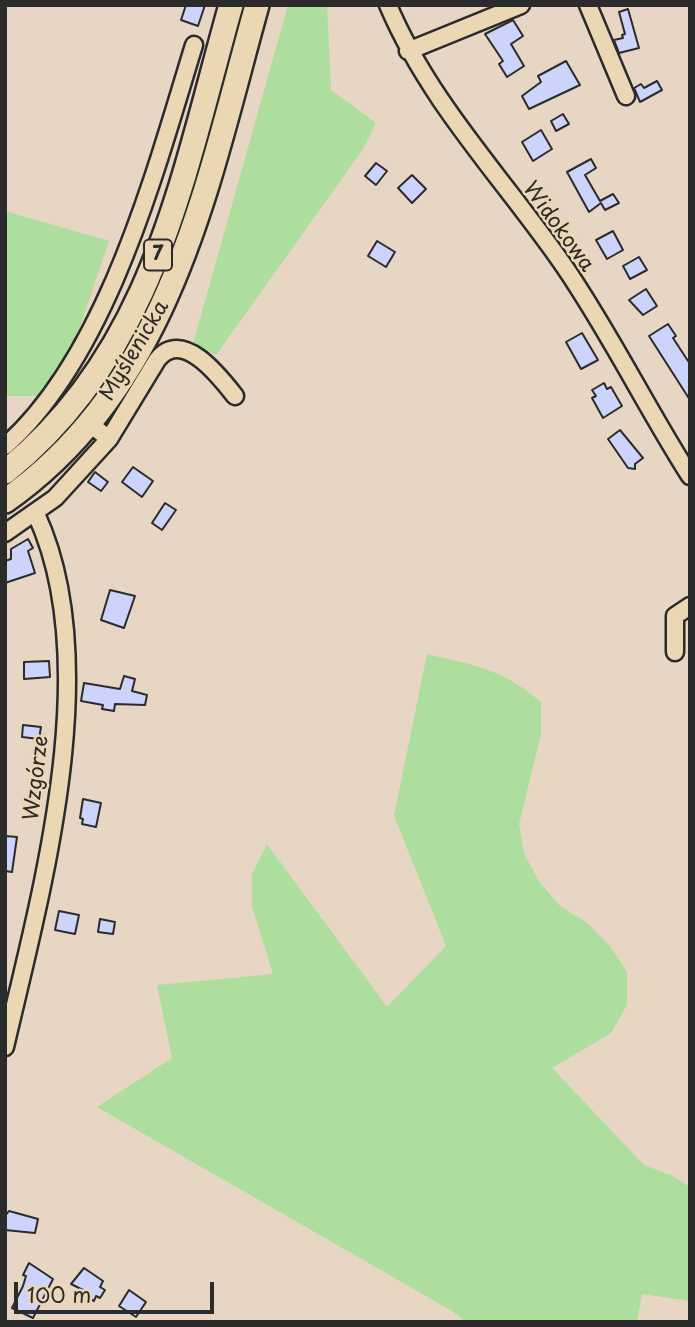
<!DOCTYPE html>
<html>
<head>
<meta charset="utf-8">
<style>
	body { margin:0 }
	#map { position:relative; width:695px; height:1327px; overflow:hidden; background:#e6d6c3; font-family:"Playpen Sans",sans-serif }
	canvas { display:block }
	.frame { position:absolute; inset:0; border:7px solid #2b2b2b; pointer-events:none }
	.scale { position:absolute; left:14px; top:1282px; width:200px; height:32px; box-sizing:border-box; border:4px solid #2b2b2b; border-top:0; padding-left:9px; font-size:21px; line-height:24px; white-space:nowrap; color:#2b2b2b; -webkit-text-stroke:5px #ecd7b5; paint-order:stroke }
</style>
</head>
<body>
<div id="map">
<canvas width="695" height="1327"></canvas>
<div class="frame"></div>
<div class="scale">100 m</div>
</div>
<script>
const context = document.querySelector('canvas').getContext('2d');
context.lineJoin = 'round';
function fillPath(path, color) {
  context.fillStyle = color;
  context.fill(path, 'evenodd');
}
function strokePath(path, color, width, dash) {
  context.strokeStyle = color;
  context.lineWidth = width;
  context.lineCap = dash ? 'butt' : 'round';
  context.setLineDash(dash || []);
  context.stroke(path);
}
function write(font, color, halo, rows, align = 'center') {
  context.font = font + ' "Playpen Sans",sans-serif';
  context.lineWidth = 5;
  context.setLineDash([]);
  context.textBaseline = 'middle';
  context.strokeStyle = halo;
  context.fillStyle = color;
  for (const [text, x, y, turn = 0] of rows) {
    context.save();
    context.translate(x, y);
    context.rotate((+turn || 0) * Math.PI / 180);
    context.textAlign = isNaN(turn) ? turn : align;
    if (halo) context.strokeText(text, 0, 0);
    context.fillText(text, 0, 0);
    context.restore();
  }
}
fillPath(new Path2D(`
	M 288,5 L 327,5 L 331,90 L 376,123 L 363,149 L 216,355 L 193,344 Z
	M 5,211 L 109,241 L 78,333 L 46,396 L 5,396 Z
	M 427,654 C 476,666 501,668 541,702 L 541,734 L 519,824 L 524,854 L 540,883 L 560,906 L 587,923 L 610,946 L 627,972 L 627,1005 L 611,1033 L 552,1068 L 644,1165 L 675,1177 L 690,1187 L 690,1301 L 642,1294 L 637,1322 L 466,1322 L 452,1311 L 97,1107 L 172,1058 L 157,985 L 273,974 L 252,907 L 252,874 L 267,844 L 387,1007 L 446,946 L 394,816 Z`), '#aede9e');
const building = new Path2D(`
	M 186,5 L 205,5 L 198,26 L 181,20 Z
	M 628,9 L 639,48 L 619,53 L 614,40 L 623,38 L 622,35 L 625,34 L 619,12 Z
	M 513,20 L 523,36 L 511,44 L 524,66 L 507,77 L 499,64 L 503,61 L 485,34 Z
	M 566,61 L 580,85 L 529,109 L 522,96 L 541,82 L 538,76 Z
	M 657,81 L 662,90 L 640,102 L 634,88 L 641,84 L 644,88 Z
	M 563,114 L 569,124 L 556,131 L 551,121 Z
	M 541,130 L 552,149 L 533,161 L 522,142 Z
	M 591,159 L 596,168 L 585,175 L 600,201 L 613,194 L 619,203 L 605,210 L 601,203 L 589,212 L 567,172 Z
	M 376,163 L 387,171 L 376,185 L 365,176 Z
	M 412,175 L 426,189 L 412,203 L 398,188 Z
	M 613,231 L 623,250 L 607,259 L 596,240 Z
	M 377,241 L 395,252 L 386,267 L 368,256 Z
	M 639,257 L 647,270 L 630,279 L 623,266 Z
	M 646,289 L 657,306 L 643,315 L 629,300 Z
	M 668,324 L 676,336 L 673,338 L 690,364 L 690,400 L 649,336 Z
	M 582,333 L 598,360 L 581,369 L 566,342 Z
	M 604,383 L 607,389 L 611,387 L 622,406 L 603,418 L 592,398 L 596,396 L 592,390 Z
	M 620,430 L 643,458 L 635,464 L 635,469 L 628,468 L 608,439 Z
	M 133,467 L 153,481 L 142,497 L 122,482 Z
	M 95,472 L 108,482 L 101,491 L 88,482 Z
	M 165,503 L 176,510 L 162,530 L 152,523 Z
	M 28,539 L 33,548 L 28,551 L 35,573 L 5,583 L 5,561 L 11,559 L 11,549 Z
	M 110,590 L 135,596 L 124,628 L 101,620 Z
	M 49,661 L 50,677 L 24,679 L 24,662 Z
	M 124,676 L 135,679 L 132,691 L 147,695 L 145,705 L 115,704 L 114,711 L 102,709 L 103,705 L 81,701 L 84,683 L 120,689 Z
	M 23,725 L 41,727 L 39,739 L 22,737 Z
	M 83,799 L 101,803 L 96,827 L 82,824 L 83,819 L 80,818 Z
	M 5,836 L 17,837 L 12,872 L 5,871 Z
	M 59,911 L 79,915 L 75,934 L 55,930 Z
	M 100,919 L 115,922 L 113,934 L 98,932 Z
	M 9,1211 L 38,1219 L 35,1233 L 5,1230 L 5,1216 Z
	M 29,1263 L 53,1279 L 33,1318 L 12,1308 L 23,1286 L 26,1276 L 23,1275 Z
	M 84,1268 L 103,1281 L 100,1287 L 105,1290 L 100,1298 L 96,1296 L 94,1301 L 83,1295 L 85,1291 L 71,1284 Z
	M 129,1290 L 146,1302 L 136,1317 L 119,1306 Z`);
fillPath(building, '#ccd4fc');
strokePath(building, '#2b2b2b', 2);
const minor = new Path2D(`
	M 388,5 C 430,104 504,179 564,266 C 610,333 646,407 690,476
	M 588,5 L 626,96
	M 408,51 L 521,5
	M 109,439 L 157,360 C 182,327 220,377 235,396
	M 5,446 C 107,356 155,172 194,45
	M 5,533 L 55,498 L 109,439 L 89,423
	M 675,652 L 675,616 L 690,606
	M 5,1047 C 41,892 106,664 36,514`);
const highway = new Path2D(`
	M 5,472 C 154,353 182,178 231,5
	M 5,501 C 171,384 206,188 257,5`);
strokePath(minor, '#2b2b2b', 21);
strokePath(highway, '#2b2b2b', 28);
strokePath(minor, '#ecd7b5', 16);
strokePath(highway, '#ecd7b5', 23);
for (const [x, y, w] of [
	[158,255,28]
]) {
  const box = new Path2D();
  box.roundRect(x - w / 2, y - 15.5, w, 31, 5);
  context.fillStyle = '#ecd7b5';
  context.fill(box);
  strokePath(box, '#2b2b2b', 2);
}
write('bold 19px', '#2b2b2b', null, [
	["7",158,255]
]);
write('21px', '#2b2b2b', '#ecd7b5', [
	["Widokowa",558,227,54],
	["Myślenicka",135,351,-59],
	["Wzgórze",37,778,-83]
]);
</script>
</body>
</html>
